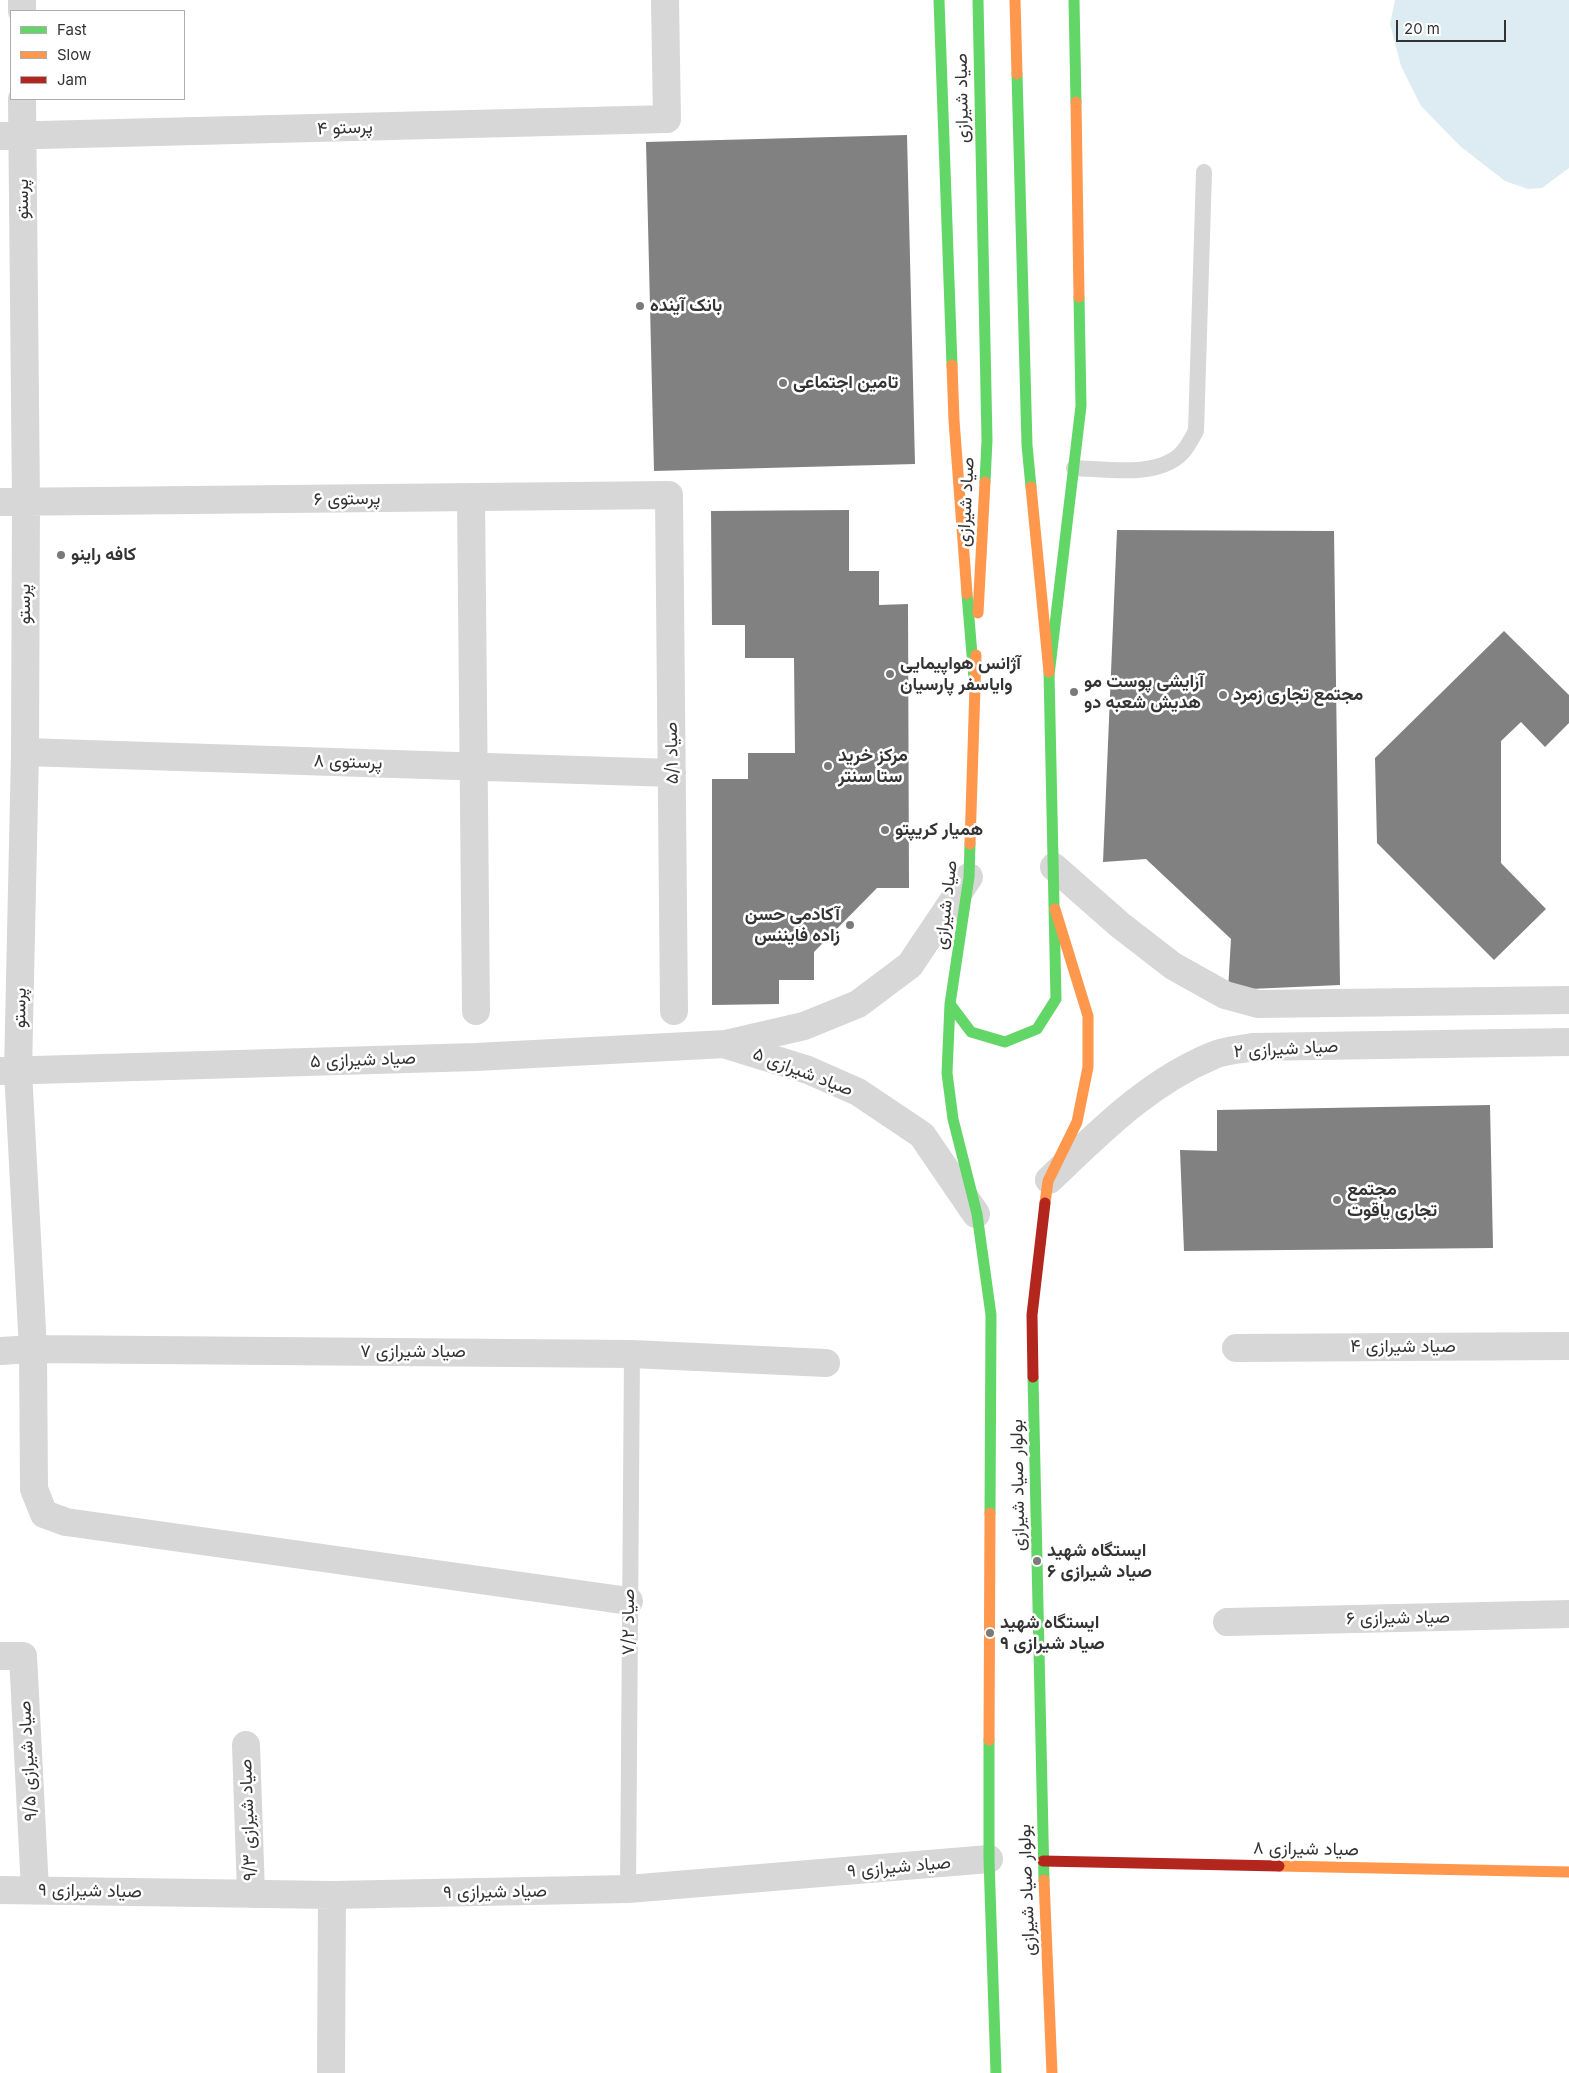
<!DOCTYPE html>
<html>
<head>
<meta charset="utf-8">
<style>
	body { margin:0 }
	#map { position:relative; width:1569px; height:2073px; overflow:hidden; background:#fff; font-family:Inter,sans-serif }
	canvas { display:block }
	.legend { position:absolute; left:10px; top:10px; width:175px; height:90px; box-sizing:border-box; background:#fff; border:1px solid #adadad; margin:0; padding:6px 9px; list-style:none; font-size:15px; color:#333 }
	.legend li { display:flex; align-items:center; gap:10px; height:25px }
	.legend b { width:25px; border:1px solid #adadad }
	.scale { position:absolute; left:1396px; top:20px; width:110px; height:22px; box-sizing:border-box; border:2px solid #333; border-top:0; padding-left:6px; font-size:15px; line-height:18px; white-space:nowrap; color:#333; -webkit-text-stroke:4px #fff; paint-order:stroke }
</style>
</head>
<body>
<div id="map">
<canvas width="1569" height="2073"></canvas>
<ul class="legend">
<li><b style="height:6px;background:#63d668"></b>Fast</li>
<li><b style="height:6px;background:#ff974d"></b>Slow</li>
<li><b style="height:6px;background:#b3261e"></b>Jam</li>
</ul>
<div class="scale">20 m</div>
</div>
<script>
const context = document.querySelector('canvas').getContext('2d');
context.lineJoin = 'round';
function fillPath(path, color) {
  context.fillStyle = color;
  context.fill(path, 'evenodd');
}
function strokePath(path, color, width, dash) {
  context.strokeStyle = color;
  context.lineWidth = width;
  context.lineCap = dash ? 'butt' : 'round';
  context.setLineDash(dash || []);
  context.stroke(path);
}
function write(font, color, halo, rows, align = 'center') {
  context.font = font + ' Inter,Vazirmatn,sans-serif';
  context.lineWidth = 5;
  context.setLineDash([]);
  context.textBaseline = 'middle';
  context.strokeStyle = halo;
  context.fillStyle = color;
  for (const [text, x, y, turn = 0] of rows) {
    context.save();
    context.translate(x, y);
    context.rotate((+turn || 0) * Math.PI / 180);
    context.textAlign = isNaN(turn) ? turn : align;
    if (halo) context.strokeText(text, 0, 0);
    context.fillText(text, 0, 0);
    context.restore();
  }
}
fillPath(new Path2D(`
	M 1395,0 L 1569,0 L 1569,168 L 1542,188 L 1528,189 L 1505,181 L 1460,146 L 1421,106 L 1401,66 L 1390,24 Z`), '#ddebf3');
fillPath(new Path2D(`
	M 907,135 L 915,464 L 654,471 L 646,142 Z
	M 849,510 L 849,571 L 879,571 L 879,605 L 908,604 L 909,888 L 877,888 L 814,952 L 814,980 L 779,980 L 779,1004 L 712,1005 L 712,779 L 748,779 L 748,753 L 795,753 L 794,658 L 745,658 L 745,625 L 712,625 L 711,511 Z
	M 1117,530 L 1334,531 L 1340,985 L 1228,990 L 1231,939 L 1146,859 L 1103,862 Z
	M 1504,631 L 1569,695 L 1569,723 L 1545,747 L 1521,722 L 1501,741 L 1501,863 L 1546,909 L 1494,960 L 1377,843 L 1375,758 Z
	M 1490,1105 L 1493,1248 L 1184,1251 L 1180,1150 L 1217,1151 L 1217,1110 Z`), '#818181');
strokePath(new Path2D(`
	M 1074,468 C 1106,469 1156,478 1181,454 C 1187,448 1192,438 1196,431 L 1204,172
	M 628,1889 L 632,1354`), '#d7d7d7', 16);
strokePath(new Path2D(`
	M 22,0 L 22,11
	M 22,99 L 26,502 L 25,752 L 18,1071 L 33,1349 L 34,1489 L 44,1514 L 66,1522 L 629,1601
	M 0,136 L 667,119 L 665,0
	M 471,497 L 476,1011
	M 0,502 L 669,495 L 674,1011
	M 25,752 L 672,773
	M 1054,867 L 1120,925 L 1173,966 L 1225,995 L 1258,1004 L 1569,1000
	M 727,1045 L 808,1070 L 858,1092 L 922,1135 L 976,1214
	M 1,1071 L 476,1057 L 726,1044 L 804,1026 L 858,1004 L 910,965 L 969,877
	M 1049,1180 C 1099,1133 1147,1083 1212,1056 C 1224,1050 1240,1050 1253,1047 L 1569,1042
	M 1236,1348 L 1569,1346
	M 0,1351 L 33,1349 L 632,1354 L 826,1363
	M 1227,1622 L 1569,1614
	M 0,1656 L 23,1656 L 35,1890
	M 246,1745 L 251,1894
	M 0,1890 L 332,1895 L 628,1889 L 989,1859
	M 331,2073 L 332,1895`), '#d7d7d7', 28);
strokePath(new Path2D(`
	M 939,0 L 952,365
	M 978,0 L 987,440 L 985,482
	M 1074,0 L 1076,102
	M 1017,74 L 1027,445 L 1031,487
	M 967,594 L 974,679
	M 1049,675 L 1081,406 L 1079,297
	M 970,844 L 969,877 L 950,1004 L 947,1073 L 953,1119 L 977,1214 L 991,1315 L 990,1513
	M 950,1004 L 971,1032 L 1005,1042 L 1037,1029 L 1056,999 L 1049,672
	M 1033,1377 L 1044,1880
	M 989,1740 L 989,1859 L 996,2073`), '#63d668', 11);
strokePath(new Path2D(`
	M 1015,0 L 1017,74
	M 1076,102 L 1079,297
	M 952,365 L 954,420 L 967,594
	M 1031,487 L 1049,672
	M 978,613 L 985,482
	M 970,844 L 976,655
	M 1045,1203 L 1048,1181 L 1077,1122 L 1088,1067 L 1088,1016 L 1055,909
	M 989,1740 L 990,1513
	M 1279,1866 L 1569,1872
	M 1044,1880 L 1052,2073`), '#ff974d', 11);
strokePath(new Path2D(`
	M 1033,1377 L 1032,1315 L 1045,1203
	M 1043,1861 L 1279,1866`), '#b3261e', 11);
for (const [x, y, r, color] of [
	[640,306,5,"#7a7a7a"],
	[783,383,5,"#7a7a7a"],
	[61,555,5,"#7a7a7a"],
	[890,674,5,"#7a7a7a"],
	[1074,692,5,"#7a7a7a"],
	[1223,695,5,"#7a7a7a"],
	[828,766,5,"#7a7a7a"],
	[885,830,5,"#7a7a7a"],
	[850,925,5,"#7a7a7a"],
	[1337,1200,5,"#7a7a7a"],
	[1037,1561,5,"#7a7a7a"],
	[990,1633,5,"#7a7a7a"]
]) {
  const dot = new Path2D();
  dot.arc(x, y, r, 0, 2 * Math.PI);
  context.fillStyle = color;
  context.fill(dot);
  strokePath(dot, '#fff', 2);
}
write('18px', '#333', '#fff', [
	["صیاد شیرازی",962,98,-91],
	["پرستو ۴",345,128,-2],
	["پرستو",23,199,-90],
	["پرستوی ۶",347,499,-1],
	["صیاد شیرازی",966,502,-87],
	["پرستو",25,604,-90],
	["صیاد ۵/۱",672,753,-91],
	["پرستوی ۸",348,762,2],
	["صیاد شیرازی",946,905,-83],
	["پرستو",20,1008,-89],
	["صیاد شیرازی ۲",1286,1049,-3],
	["صیاد شیرازی ۵",363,1060,-2],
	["صیاد شیرازی ۵",803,1072,21],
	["صیاد شیرازی ۴",1403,1347],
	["صیاد شیرازی ۷",413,1352],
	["بولوار صیاد شیرازی",1018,1485,-91],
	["صیاد شیرازی ۶",1398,1618,-1],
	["صیاد ۷/۲",629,1622,-90],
	["صیاد شیرازی ۹/۵",28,1761,-93],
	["صیاد شیرازی ۹/۳",248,1820,-92],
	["صیاد شیرازی ۸",1306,1849,1],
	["صیاد شیرازی ۹",899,1867,-5],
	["بولوار صیاد شیرازی",1027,1890,-92],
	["صیاد شیرازی ۹",90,1891,1],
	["صیاد شیرازی ۹",495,1892,-1]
]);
write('bold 18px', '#333', '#fff', [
	["بانک آینده",650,306],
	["تامین اجتماعی",793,383],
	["کافه راینو",71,555],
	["آژانس هواپیمایی",900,664],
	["وایاسفر پارسیان",900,685],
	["آرایشی پوست مو",1084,682],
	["هدیش شعبه دو",1084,703],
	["مجتمع تجاری زمرد",1233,695],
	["مرکز خرید",838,756],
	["ستا سنتر",838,777],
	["همیار کریپتو",895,830],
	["آکادمی حسن",840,915,"right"],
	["زاده فایننس",840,936,"right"],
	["مجتمع",1347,1190],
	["تجاری یاقوت",1347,1211],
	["ایستگاه شهید",1047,1551],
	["صیاد شیرازی ۶",1047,1572],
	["ایستگاه شهید",1000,1623],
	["صیاد شیرازی ۹",1000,1644]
], 'left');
</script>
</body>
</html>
